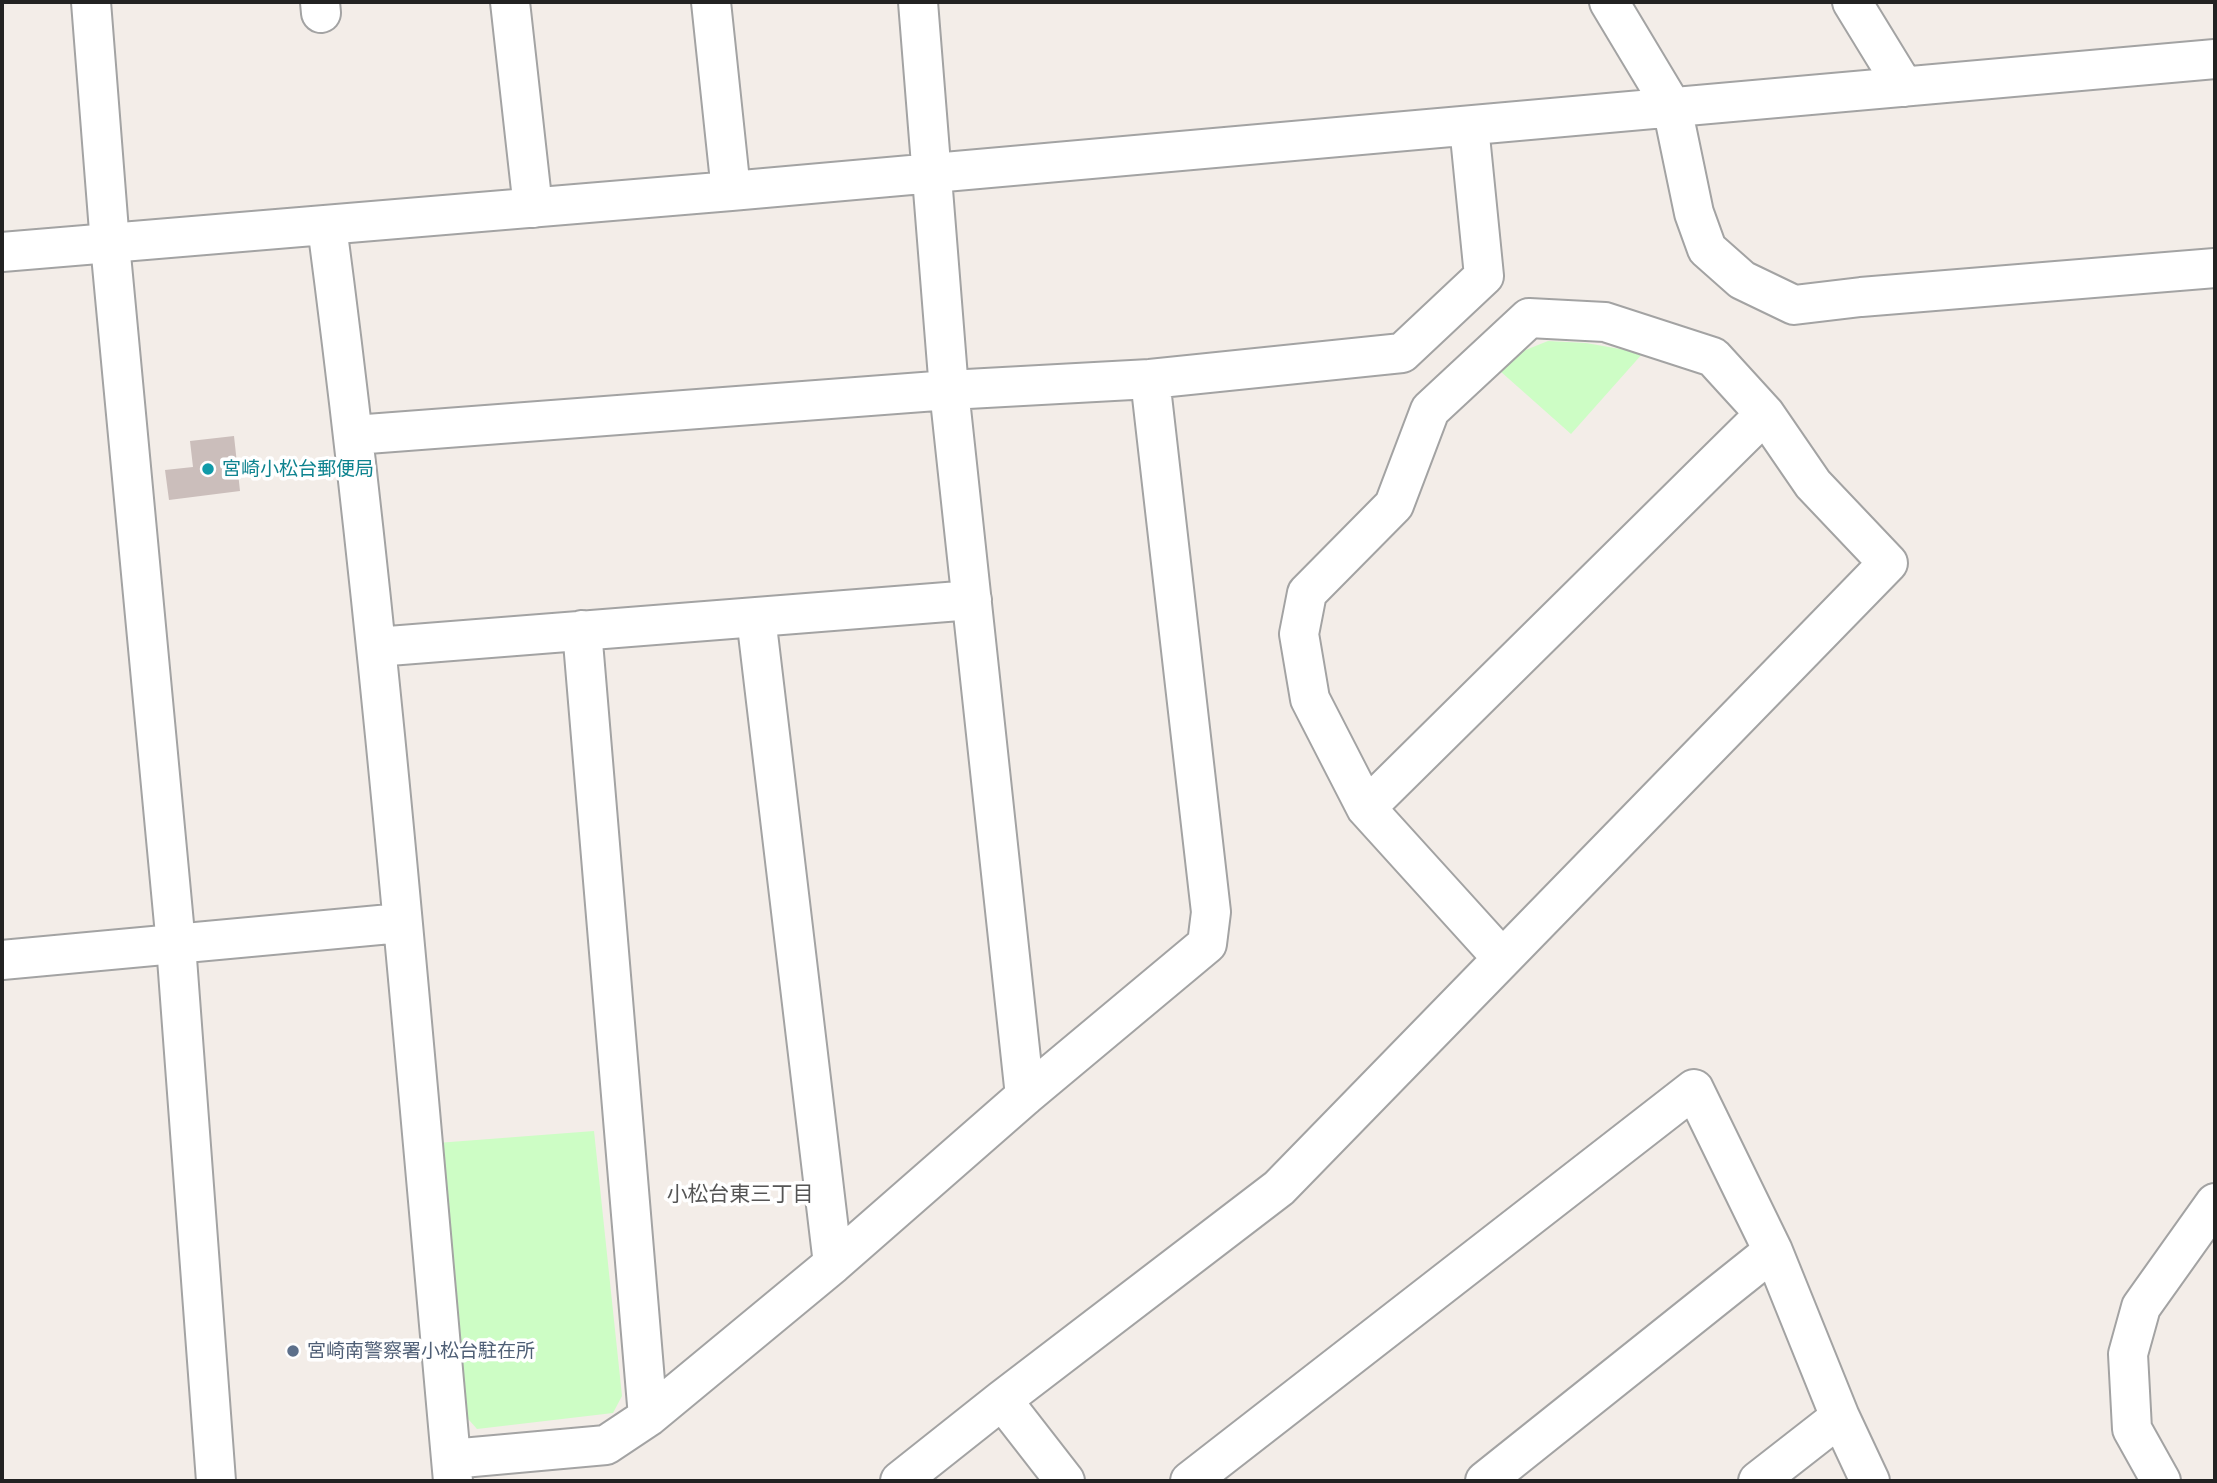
<!DOCTYPE html>
<html>
<head>
<meta charset="utf-8">
<style>
	body { margin:0 }
	#map { position:relative; width:2217px; height:1483px; overflow:hidden; background:#f3ede8; font-family:Raleway,sans-serif }
	canvas { display:block }
	.frame { position:absolute; inset:0; border:4px solid #222; pointer-events:none }
</style>
</head>
<body>
<div id="map">
<canvas width="2217" height="1483"></canvas>
<div class="frame"></div>
</div>
<script>
const context = document.querySelector('canvas').getContext('2d');
context.lineJoin = 'round';
function fillPath(path, color) {
  context.fillStyle = color;
  context.fill(path, 'evenodd');
}
function strokePath(path, color, width, dash) {
  context.strokeStyle = color;
  context.lineWidth = width;
  context.lineCap = dash ? 'butt' : 'round';
  context.setLineDash(dash || []);
  context.stroke(path);
}
function write(font, color, halo, rows, align = 'center') {
  context.font = font + ' Raleway,"Noto Sans JP",sans-serif';
  context.lineWidth = 7;
  context.setLineDash([]);
  context.textBaseline = 'middle';
  context.strokeStyle = halo;
  context.fillStyle = color;
  for (const [text, x, y, turn = 0] of rows) {
    context.save();
    context.translate(x, y);
    context.rotate((+turn || 0) * Math.PI / 180);
    context.textAlign = isNaN(turn) ? turn : align;
    if (halo) context.strokeText(text, 0, 0);
    context.fillText(text, 0, 0);
    context.restore();
  }
}
fillPath(new Path2D(`
	M 1548,341 L 1586,343 L 1643,353 L 1571,434 L 1500,371 L 1518,353 Z
	M 594,1131 L 622,1396 L 613,1413 L 477,1429 L 462,1412 L 437,1143 Z`), '#cdfdc5');
fillPath(new Path2D(`
	M 234,436 L 240,491 L 169,500 L 165,470 L 193,467 L 190,441 Z`), '#cbbebb');
const minor = new Path2D(`
	M 320,2 L 321,13
	M 510,2 L 533,208
	M 711,2 L 731,191
	M 918,2 L 949,390 L 1025,1096
	M 1609,2 L 1672,107 L 1694,213 L 1707,249 L 1742,280 L 1794,305 L 1861,297 L 2215,268
	M 1852,2 L 1904,87
	M 327,226 C 382,643 415,1062 453,1481
	M 2,252 L 731,191 L 2215,59
	M 354,435 L 949,390 L 1150,379 L 1402,353 L 1484,276 L 1469,126
	M 756,617 L 833,1264
	M 582,630 L 648,1417
	M 376,647 L 972,600
	M 1366,808 L 1765,414
	M 2,960 L 401,923
	M 1002,1400 L 1065,1481
	M 451,1459 L 606,1445 L 648,1417 L 833,1264 L 1025,1096 L 1207,944 L 1211,912 L 1150,379
	M 900,1481 L 1002,1400 L 1279,1188 L 1888,563 L 1813,484 L 1765,414 L 1713,357 L 1605,322 L 1529,318 L 1430,410 L 1394,505 L 1307,593 L 1299,634 L 1310,699 L 1366,808 L 1502,958
	M 1190,1481 L 1694,1089 L 1773,1251 L 1840,1417 L 1870,1481
	M 1485,1481 L 1773,1251
	M 1758,1481 L 1840,1417
	M 2161,1481 L 2132,1429 L 2128,1354 L 2141,1307 L 2215,1203`);
const tertiary = new Path2D(`
	M 91,2 L 110,244 L 176,945 L 216,1481`);
strokePath(minor, '#a3a3a3', 42);
strokePath(tertiary, '#a3a3a3', 42);
strokePath(minor, '#fff', 38);
strokePath(tertiary, '#fff', 38);
for (const [x, y, r, color] of [
	[208,469,7,"#0f9aa8"],
	[293,1351,7,"#5c6f8a"]
]) {
  const dot = new Path2D();
  dot.arc(x, y, r, 0, 2 * Math.PI);
  context.fillStyle = color;
  context.fill(dot);
  strokePath(dot, '#fff', 2.5);
}
write('19px', '#0d838f', '#fff', [
	["宮崎小松台郵便局",222,469]
], 'left');
write('19px', '#4e5e75', '#fff', [
	["宮崎南警察署小松台駐在所",307,1351]
], 'left');
write('21px', '#555', '#fff', [
	["小松台東三丁目",740,1195]
]);
</script>
</body>
</html>
